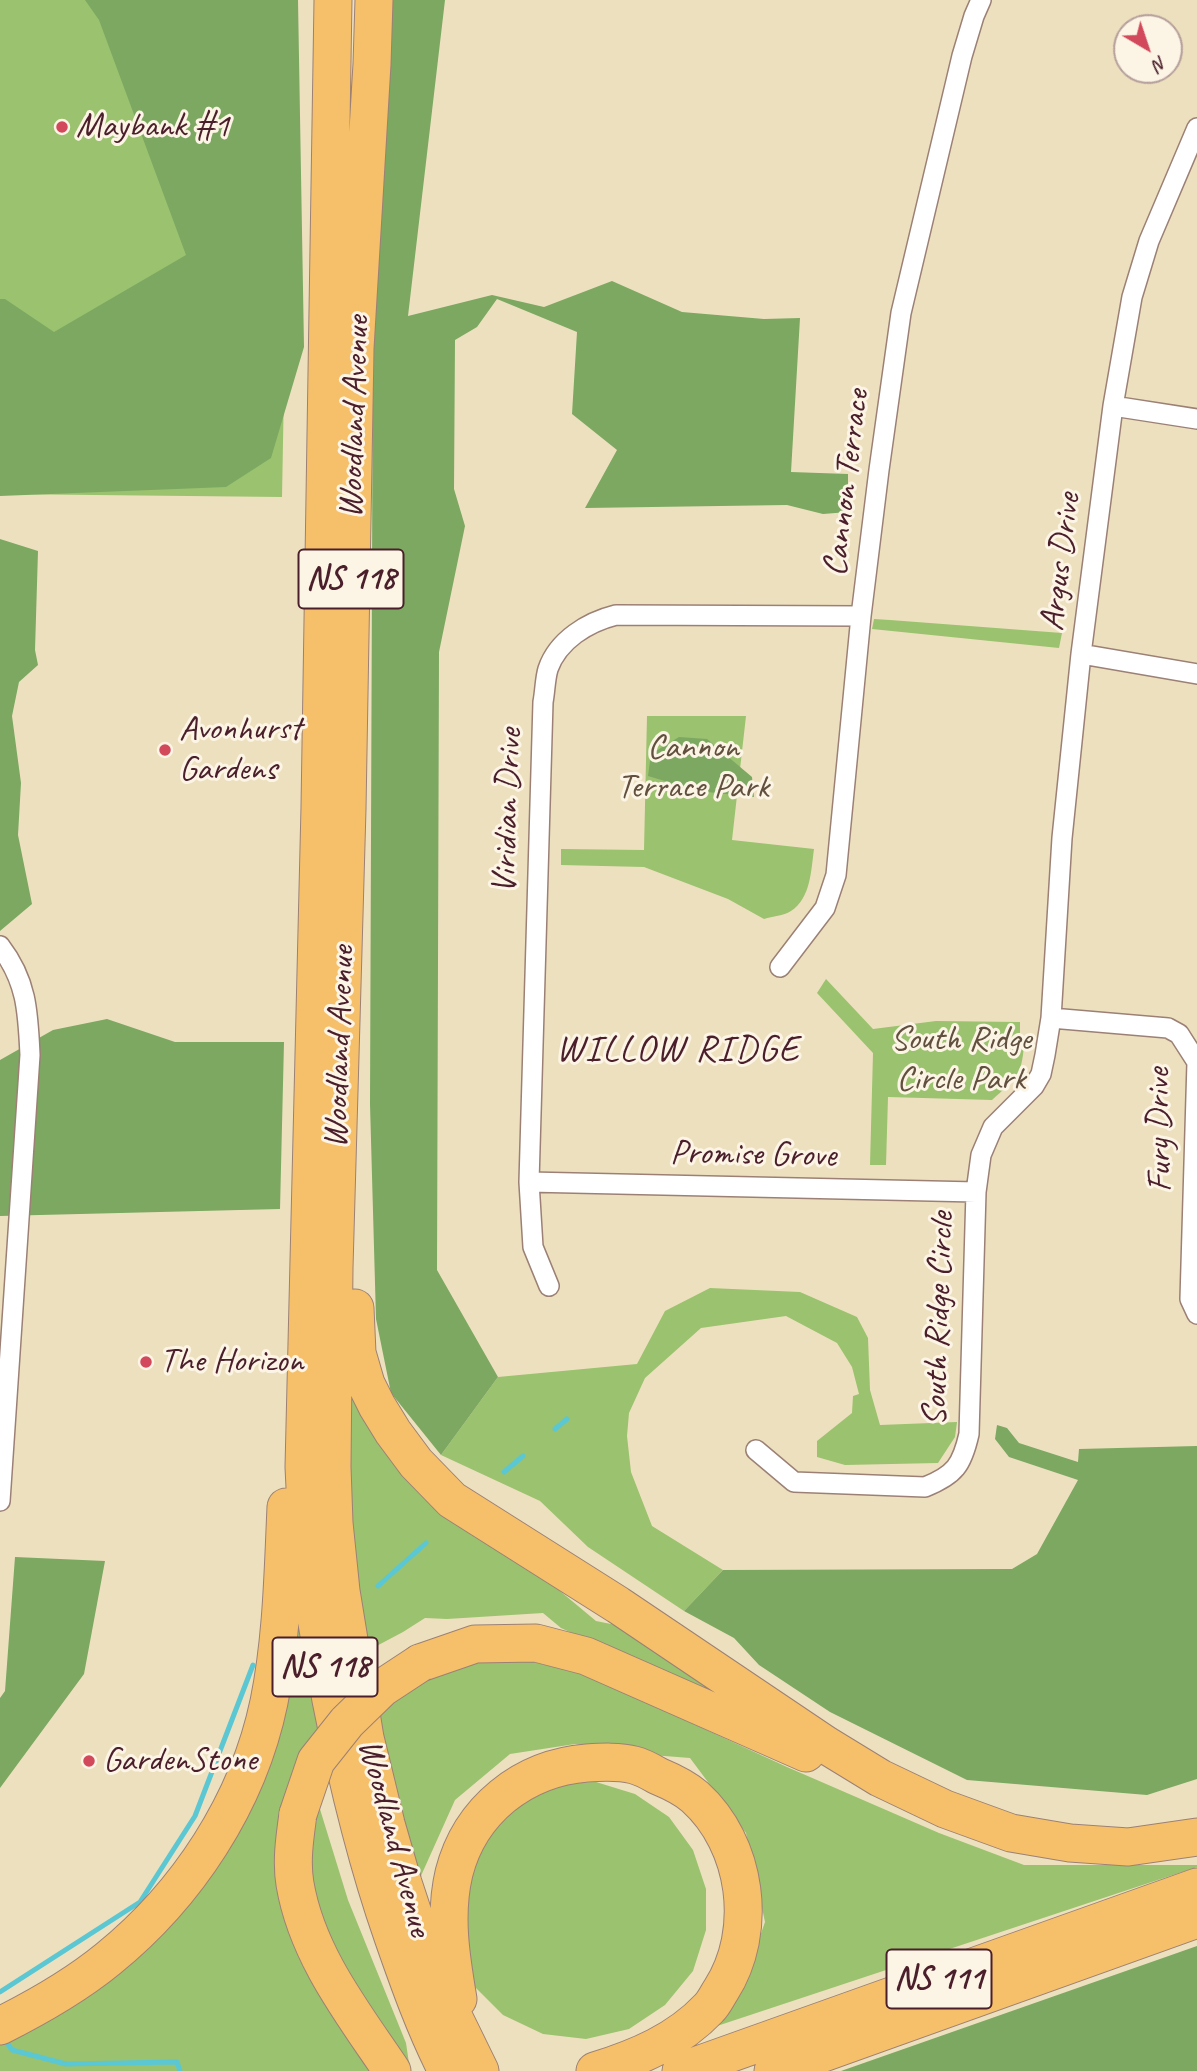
<!DOCTYPE html>
<html>
<head>
<meta charset="utf-8">
<style>
	body { margin:0 }
	#map { position:relative; width:1197px; height:2071px; overflow:hidden; background:#ede0bf; font-family:Caveat,sans-serif }
	canvas { display:block }
	.north { position:absolute; left:1113px; top:14px; width:70px; height:70px; box-sizing:border-box; background:#fcf5e5; border:2px solid #b59f9b; border-radius:50%; rotate:141deg; font-size:19px; font-weight:700; line-height:28px; text-align:center; color:#4a1f2b }
	.north::after { content:''; display:block; margin:auto; width:24px; height:32px; background:#d1495b; clip-path:polygon(50% 0,100% 100%,50% 72%,0 100%) }
</style>
</head>
<body>
<div id="map">
<canvas width="1197" height="2071"></canvas>
<div class="north">N</div>
</div>
<script>
const context = document.querySelector('canvas').getContext('2d');
context.lineJoin = 'round';
function fillPath(path, color) {
  context.fillStyle = color;
  context.fill(path, 'evenodd');
}
function strokePath(path, color, width, dash) {
  context.strokeStyle = color;
  context.lineWidth = width;
  context.lineCap = dash ? 'butt' : 'round';
  context.setLineDash(dash || []);
  context.stroke(path);
}
function write(font, color, halo, rows, align = 'center') {
  context.font = font + ' Caveat,sans-serif';
  context.lineWidth = 6;
  context.setLineDash([]);
  context.textBaseline = 'middle';
  context.strokeStyle = halo;
  context.fillStyle = color;
  for (const [text, x, y, turn = 0] of rows) {
    context.save();
    context.translate(x, y);
    context.rotate((+turn || 0) * Math.PI / 180);
    context.textAlign = isNaN(turn) ? turn : align;
    if (halo) context.strokeText(text, 0, 0);
    context.fillText(text, 0, 0);
    context.restore();
  }
}
fillPath(new Path2D(`
	M 0,0 L 291,0 L 282,497 L 0,494 Z
	M 874,619 L 890,620 L 1062,633 L 1059,648 L 872,629 Z
	M 647,716 L 746,716 L 732,840 L 814,849 C 811,870 811,898 791,911 C 783,916 773,916 764,919 L 728,899 L 644,867 L 561,865 L 561,849 L 644,850 Z
	M 826,979 L 873,1029 L 936,1021 L 1020,1022 L 1020,1043 L 1024,1044 C 1022,1077 1015,1079 992,1100 L 888,1097 L 886,1165 L 870,1165 L 873,1053 L 817,993 Z
	M 710,1288 L 800,1292 L 857,1317 L 868,1338 L 870,1390 L 880,1425 L 957,1422 L 955,1437 L 938,1463 L 845,1465 L 817,1457 L 817,1441 L 852,1413 L 853,1396 L 859,1394 L 852,1367 L 837,1343 L 786,1316 L 701,1328 L 645,1378 L 629,1413 L 627,1436 L 631,1472 L 652,1526 L 723,1570 L 684,1611 L 588,1547 L 540,1501 L 441,1455 L 498,1377 L 637,1364 L 665,1311 Z
	M 344,1383 L 488,1531 L 596,1621 L 636,1629 L 751,1715 L 561,1628 L 543,1613 L 447,1619 L 425,1618 L 403,1632 L 369,1650 L 350,1575 Z
	M 297,1613 L 319,1738 L 287,1814 L 371,2071 L 0,2071 L 0,2033 L 173,1908 Z
	M 513,1657 L 587,1675 L 787,1767 L 939,1833 L 1024,1865 L 1197,1865 L 1197,1867 L 717,2026 L 740,1994 L 765,1922 L 746,1833 L 690,1758 L 639,1754 L 575,1744 L 510,1754 L 455,1800 L 420,1878 L 374,1716 L 403,1688 L 453,1666 Z
	M 596,1782 L 635,1794 L 669,1817 L 693,1850 L 706,1889 L 706,1930 L 693,1971 L 665,2005 L 629,2029 L 586,2039 L 543,2034 L 503,2015 L 472,1984 L 460,1859 L 484,1822 L 555,1783 Z
	M 319,1806 L 348,1900 L 406,2043 L 410,2070 L 301,1907 Z`), '#9bc26e');
fillPath(new Path2D(`
	M 85,0 L 298,0 L 304,347 L 271,458 L 226,487 L 0,496 L 0,299 L 5,299 L 54,332 L 186,255 L 99,20 Z
	M 390,0 L 445,0 L 408,316 L 492,295 L 544,307 L 612,281 L 682,312 L 764,319 L 800,318 L 791,472 L 848,474 L 848,512 L 823,514 L 787,505 L 585,508 L 617,450 L 572,414 L 577,332 L 497,299 L 477,327 L 455,340 L 454,489 L 465,526 L 439,652 L 437,1270 L 498,1377 L 441,1455 L 391,1393 L 376,1319 L 370,1104 L 373,306 Z
	M 0,539 L 38,551 L 35,650 L 38,665 L 19,682 L 12,716 L 21,783 L 18,835 L 32,904 L 0,931 Z
	M 679,737 L 707,739 L 752,777 L 754,797 L 698,791 L 648,776 L 651,754 Z
	M 107,1019 L 175,1042 L 284,1042 L 280,1209 L 0,1216 L 0,1060 L 53,1030 Z
	M 997,1425 L 1007,1428 L 1019,1443 L 1078,1462 L 1079,1449 L 1197,1446 L 1197,1779 L 1147,1795 L 967,1780 L 830,1712 L 759,1665 L 734,1638 L 684,1611 L 723,1570 L 1012,1569 L 1037,1554 L 1078,1480 L 1009,1457 L 995,1439 Z
	M 15,1557 L 105,1561 L 84,1674 L 0,1788 L 0,1698 L 5,1691 Z
	M 1197,1946 L 1197,2071 L 841,2071 Z`), '#7ca861');
strokePath(new Path2D(`
	M 555,1429 L 567,1419
	M 504,1472 L 523,1456
	M 378,1586 L 426,1543
	M 0,1992 L 140,1902 L 195,1816 L 253,1665
	M 5,2040 L 12,2050 L 66,2064 L 177,2062 L 180,2071`), '#5bc7d3', 5);
const street = new Path2D(`
	M 1113,406 L 1197,419
	M 1081,654 L 1197,674
	M 0,946 C 27,981 28,1012 30,1055 L 0,1501
	M 780,967 L 825,908 L 836,875 L 861,616 L 879,470 L 901,313 L 962,56 L 974,16 L 981,0
	M 1051,1018 L 1168,1028 L 1179,1034 L 1197,1062 L 1190,1299 L 1197,1314
	M 529,1182 L 976,1192
	M 549,1286 L 533,1247 L 529,1182 L 543,702 C 545,692 545,679 548,669 C 558,640 588,622 616,615 L 861,616
	M 756,1450 L 794,1482 L 925,1487 C 955,1475 962,1465 969,1434 L 976,1192 L 981,1155 L 993,1127 L 1034,1086 L 1041,1074 L 1045,1055 L 1051,1018 L 1062,838 L 1081,654 L 1113,406 L 1132,297 L 1149,241 L 1197,128`);
const highway = new Path2D(`
	M 333,0 L 320,807 L 304,1467 C 306,1510 308,1553 313,1595 C 317,1630 325,1665 331,1700 C 347,1781 366,1860 393,1937 C 409,1983 425,2028 447,2071
	M 374,0 L 372,64 L 355,348 L 347,809 L 334,1268 L 332,1467 L 334,1523 L 341,1591 L 365,1738 L 386,1824 L 403,1883 L 434,1977 L 480,2071
	M 355,1308 L 357,1353 L 366,1384 L 377,1406 L 393,1432 L 416,1463 L 452,1500 L 618,1605 L 826,1745 L 880,1778 L 945,1809 L 1011,1833 L 1070,1843 L 1128,1847 L 1197,1837
	M 420,1663 L 475,1644 L 536,1643 L 586,1656 L 806,1753
	M 298,1814 C 295,1836 291,1861 295,1884 C 307,1955 353,2013 392,2071
	M 458,1999 C 451,1958 444,1915 454,1873 C 470,1810 523,1768 587,1763 C 602,1762 619,1761 634,1765 C 642,1767 651,1772 658,1776 C 670,1781 685,1788 695,1797 C 747,1844 759,1931 721,1990 C 717,1996 714,2003 709,2008 C 678,2041 637,2058 595,2071
	M 0,2026 C 38,2007 75,1986 108,1959 C 187,1895 248,1803 269,1702 C 282,1638 283,1572 286,1507
	M 681,2071 L 1197,1887
	M 773,2071 L 1197,1919`);
strokePath(street, '#9c8075', 22);
strokePath(highway, '#9c8075', 39);
strokePath(street, '#fff', 19);
strokePath(highway, '#f6c06b', 37);
const highwayBridge = new Path2D(`
	M 298,1814 L 316,1761 L 347,1722 L 382,1688 L 420,1663`);
strokePath(highwayBridge, '#9c8075', 39, []);
strokePath(highwayBridge, '#f6c06b', 37);
for (const [x, y, r, color] of [
	[62,127,7,"#d1495b"],
	[165,750,7,"#d1495b"],
	[146,1362,7,"#d1495b"],
	[89,1761,7,"#d1495b"]
]) {
  const dot = new Path2D();
  dot.arc(x, y, r, 0, 2 * Math.PI);
  context.fillStyle = color;
  context.fill(dot);
  strokePath(dot, '#fcf5e5', 2.5);
}
for (const [x, y, w] of [
	[351,579,105],
	[325,1667,105],
	[939,1979,105]
]) {
  const box = new Path2D();
  box.roundRect(x - w / 2, y - 29.5, w, 59, 5);
  context.fillStyle = '#fcf5e5';
  context.fill(box);
  strokePath(box, '#4a1f2b', 2);
}
write('bold 33px', '#4a1f2b', null, [
	["NS 118",351,579],
	["NS 118",325,1667],
	["NS 111",939,1979]
]);
write('35px', '#4a1f2b', '#fcf5e5', [
	["Maybank #1",76,127],
	["Avonhurst",179,730],
	["Gardens",179,770],
	["The Horizon",160,1362],
	["GardenStone",103,1761]
], 'left');
write('35px', '#4a1f2b', '#fcf5e5', [
	["Woodland Avenue",355,417,-88],
	["Cannon Terrace",847,483,-83],
	["Argus Drive",1061,562,-83],
	["Viridian Drive",508,811,-88],
	["Woodland Avenue",340,1047,-88],
	["Fury Drive",1160,1130,-91],
	["Promise Grove",753,1155,1],
	["South Ridge Circle",939,1319,-88],
	["Woodland Avenue",394,1838,75]
]);
write('35px', '#62503f', '#fcf5e5', [
	["Cannon",693,748],
	["Terrace Park",693,788],
	["South Ridge",961,1040],
	["Circle Park",961,1080]
]);
context.letterSpacing = '2px';
write('37px', '#4a1f2b', '#fcf5e5', [
	["WILLOW RIDGE",678,1050]
]);
context.letterSpacing = '0px';
</script>
</body>
</html>
